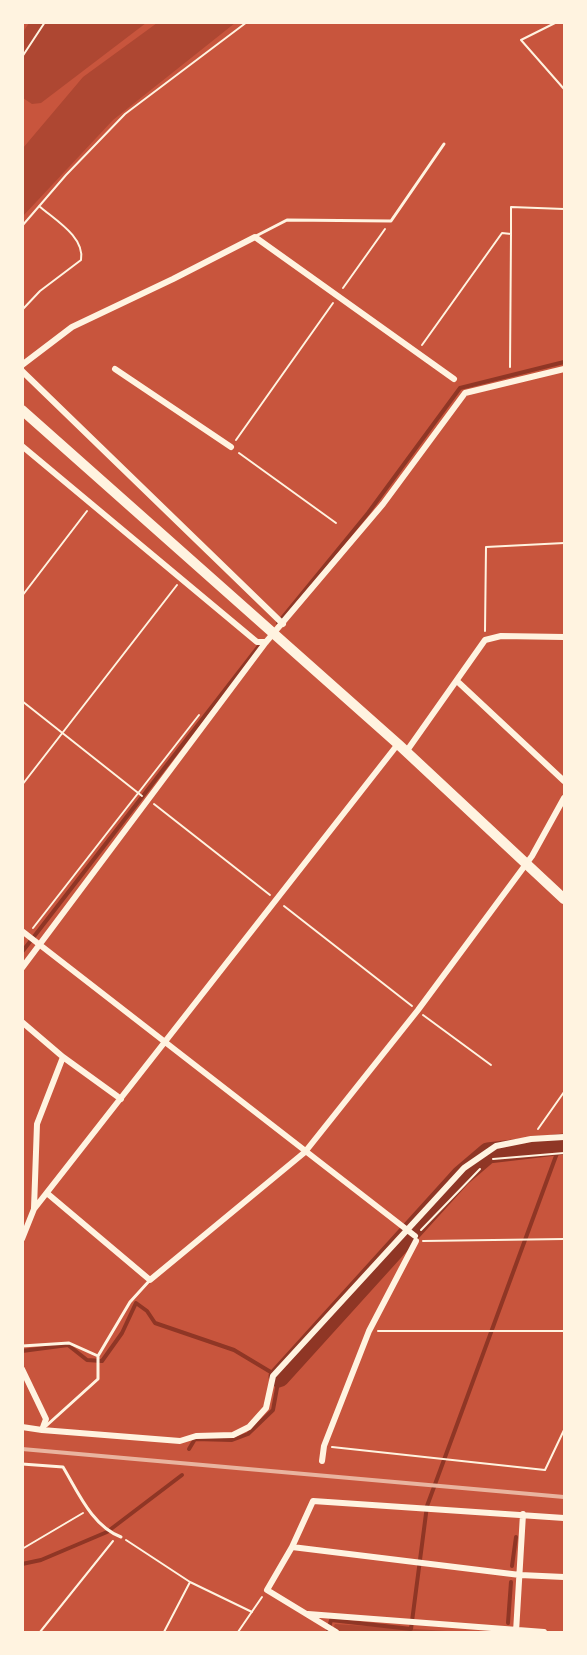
<!DOCTYPE html>
<html>
<head>
<meta charset="utf-8">
<style>
	body { margin:0 }
	#map { position:relative; width:587px; height:1655px; overflow:hidden; background:#c8553d; font-family:"PT Sans",sans-serif }
	canvas { display:block }
	.frame { position:absolute; inset:0; border:24px solid #fff3e0; pointer-events:none }
</style>
</head>
<body>
<div id="map">
<canvas width="587" height="1655"></canvas>
<div class="frame"></div>
</div>
<script>
const context = document.querySelector('canvas').getContext('2d');
context.lineJoin = 'round';
function fillPath(path, color) {
  context.fillStyle = color;
  context.fill(path, 'evenodd');
}
function strokePath(path, color, width, dash) {
  context.strokeStyle = color;
  context.lineWidth = width;
  context.lineCap = dash ? 'butt' : 'round';
  context.setLineDash(dash || []);
  context.stroke(path);
}
fillPath(new Path2D(`
	M 29,23 L 146,23 L 41,103 L 32,104 L 23,98 L 23,32 Z
	M 157,23 L 235,23 L 113,120 L 23,216 L 23,148 L 83,77 Z
	M 335,1624 L 463,1632 L 338,1632 L 332,1630 Z`), '#ae4732');
strokePath(new Path2D(`
	M 278,623 L 368,513 L 460,388 L 564,362
	M 22,952 L 262,642
	M 22,1351 L 68,1345 L 87,1360 L 102,1361 L 122,1333 L 136,1303 L 147,1311 L 155,1323 L 234,1350 L 279,1377 L 273,1410 L 248,1434 L 232,1440 L 195,1439 L 189,1449
	M 22,1564 L 41,1560 L 107,1532 L 182,1475
	M 512,1566 L 516,1537
	M 508,1623 L 511,1582
	M 328,1632 L 331,1620 L 411,1629 L 427,1506 L 560,1145`), '#8f3625', 4);
strokePath(new Path2D(`
	M 279,1377 L 461,1176 L 488,1153 L 564,1144`), '#8f3625', 21);
strokePath(new Path2D(`
	M 557,22 L 521,40 L 564,89
	M 22,57 L 45,22
	M 22,226 L 66,175 L 125,114 L 247,22
	M 343,288 L 385,229
	M 22,310 L 40,291 L 81,260 C 85,237 55,220 39,206
	M 422,345 L 502,233 L 511,234 L 511,207 L 564,209
	M 510,367 L 511,234
	M 236,440 L 333,303
	M 239,453 L 336,523
	M 22,596 L 87,511
	M 485,631 L 486,547 L 564,543
	M 22,701 L 142,796
	M 22,785 L 177,585
	M 154,804 L 270,895
	M 284,906 L 412,1006
	M 33,928 L 199,715
	M 423,1015 L 491,1065
	M 538,1129 L 564,1092
	M 493,1159 L 564,1153
	M 421,1230 L 480,1169
	M 423,1241 L 564,1239
	M 378,1331 L 564,1331
	M 332,1447 L 545,1470 L 564,1430
	M 126,1540 L 190,1582 L 252,1612
	M 22,1549 L 83,1513
	M 40,1632 L 113,1541
	M 164,1632 L 190,1582
	M 238,1632 L 262,1597`), '#fff3e0', 2);
strokePath(new Path2D(`
	M 256,236 L 287,220 L 391,221 L 444,144
	M 22,1346 L 69,1343 L 98,1356 L 130,1302 L 150,1280
	M 46,1426 L 98,1379 L 98,1357
	M 22,1464 L 63,1467 C 78,1492 92,1526 121,1537`), '#fff3e0', 3);
strokePath(new Path2D(`
	M 22,365 L 72,327 L 173,279 L 255,237 L 454,379
	M 115,369 L 231,447
	M 22,371 L 283,624
	M 22,446 L 257,642 L 266,642
	M 457,681 L 564,781
	M 406,752 L 485,640 L 501,636 L 564,637
	M 22,931 L 415,1236
	M 22,968 L 266,642 L 383,504 L 465,393 L 564,369
	M 22,1022 L 63,1057 L 121,1099
	M 48,1194 L 150,1280 L 305,1152 L 418,1010 L 532,856 L 564,798
	M 34,1208 L 37,1124 L 63,1057
	M 22,1239 L 34,1209 L 398,744
	M 22,1369 L 46,1419 L 42,1430 L 22,1427
	M 42,1430 L 180,1441 L 196,1436 L 233,1435 L 249,1427 L 266,1408 L 273,1376 L 464,1168 L 496,1146 L 531,1139 L 564,1137
	M 322,1461 L 324,1446 L 369,1331 L 416,1241
	M 292,1547 L 520,1575 L 564,1577
	M 308,1614 L 544,1632
	M 336,1632 L 267,1590 L 292,1547 L 313,1501 L 564,1518
	M 516,1632 L 523,1514`), '#fff3e0', 6);
strokePath(new Path2D(`
	M 22,410 L 398,744 L 564,899`), '#fff3e0', 10);
strokePath(new Path2D(`
	M 22,1449 L 564,1497`), '#e9b49f', 4);
</script>
</body>
</html>
